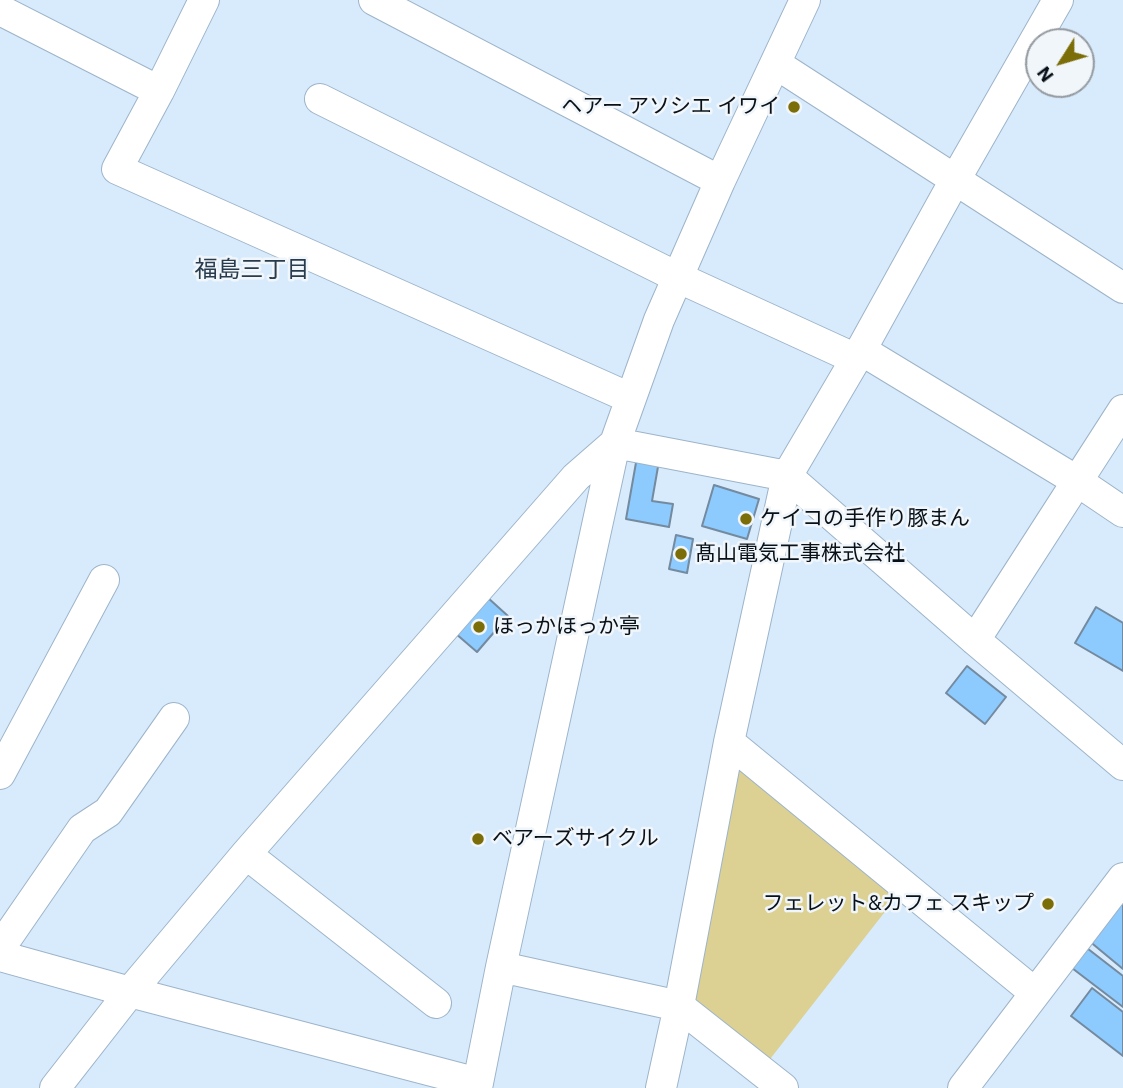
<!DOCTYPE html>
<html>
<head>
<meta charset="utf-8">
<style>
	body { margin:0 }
	#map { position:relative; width:1123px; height:1088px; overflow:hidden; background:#d8ebfd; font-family:"IBM Plex Sans",sans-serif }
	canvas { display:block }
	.north { position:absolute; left:1025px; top:28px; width:70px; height:70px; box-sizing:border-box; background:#f1f6fb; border:2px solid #949aa0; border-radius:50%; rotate:233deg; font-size:19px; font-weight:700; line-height:28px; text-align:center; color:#081018 }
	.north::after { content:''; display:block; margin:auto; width:24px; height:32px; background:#7b6d08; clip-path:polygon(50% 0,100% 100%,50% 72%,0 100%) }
</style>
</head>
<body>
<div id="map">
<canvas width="1123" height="1088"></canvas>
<div class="north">N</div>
</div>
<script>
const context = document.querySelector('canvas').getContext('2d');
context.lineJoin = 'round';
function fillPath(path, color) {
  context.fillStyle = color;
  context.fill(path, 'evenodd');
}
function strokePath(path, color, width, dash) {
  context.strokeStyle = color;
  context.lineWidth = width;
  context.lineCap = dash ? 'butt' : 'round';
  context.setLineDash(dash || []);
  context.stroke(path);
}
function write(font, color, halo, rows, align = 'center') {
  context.font = font + ' "IBM Plex Sans","Noto Sans JP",sans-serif';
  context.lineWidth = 5;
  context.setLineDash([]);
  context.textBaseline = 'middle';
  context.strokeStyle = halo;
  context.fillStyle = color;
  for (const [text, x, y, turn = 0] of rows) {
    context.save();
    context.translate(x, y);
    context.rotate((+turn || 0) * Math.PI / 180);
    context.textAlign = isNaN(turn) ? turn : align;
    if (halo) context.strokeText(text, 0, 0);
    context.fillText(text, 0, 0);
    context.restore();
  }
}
fillPath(new Path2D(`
	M 740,760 L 898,895 L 767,1063 L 691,1001 Z`), '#dcd192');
const building = new Path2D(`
	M 637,457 L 659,461 L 652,501 L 673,504 L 669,527 L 626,519 Z
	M 714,485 L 759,499 L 747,539 L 702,526 Z
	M 676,535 L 693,539 L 687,573 L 669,569 Z
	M 487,597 L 508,616 L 477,652 L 455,633 Z
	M 1096,607 L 1123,623 L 1123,671 L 1075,643 Z
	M 967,666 L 1006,697 L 985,724 L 946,693 Z
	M 1123,897 L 1123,969 L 1088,940 Z
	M 1083,945 L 1123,976 L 1123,1007 L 1068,965 Z
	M 1092,988 L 1123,1012 L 1123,1056 L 1071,1016 Z`);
fillPath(building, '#8dcafe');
strokePath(building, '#748a9e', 2);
const minor = new Path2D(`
	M 204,0 L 159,91 L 117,169 L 630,398
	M 374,0 L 720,181
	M 0,10 L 159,91
	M 776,64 L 1123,288
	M 320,99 L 677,277 L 856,359
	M 861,350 L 1077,481 L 1123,512
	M 615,443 L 787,476 L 975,640 L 1123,765
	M 975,640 L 1123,410
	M 729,742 L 1035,993
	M 0,774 L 104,580
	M 246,854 L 436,1003
	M 0,948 L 82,829 L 108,812 L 174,718
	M 0,956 L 130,992 L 478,1083
	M 501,967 L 679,1006 L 783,1088
	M 55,1088 L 130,992 L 246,854 L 576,477 L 615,443
	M 477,1088 L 501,967 L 615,443 L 659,320 L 720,181 L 805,0
	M 661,1088 L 679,1006 L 729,742 L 787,476 L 861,350 L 955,180 L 1058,0
	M 963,1088 L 1123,878`);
strokePath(minor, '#9db4c9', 32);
strokePath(minor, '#fff', 30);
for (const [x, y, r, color] of [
	[794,107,7,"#7b6d08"],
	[746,519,7,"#7b6d08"],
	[681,554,7,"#7b6d08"],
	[479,627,7,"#7b6d08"],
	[478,839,7,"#7b6d08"],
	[1048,904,7,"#7b6d08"]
]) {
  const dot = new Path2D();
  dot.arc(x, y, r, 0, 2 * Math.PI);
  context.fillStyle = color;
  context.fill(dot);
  strokePath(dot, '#f1f6fb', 2.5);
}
write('21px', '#081018', '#f1f6fb', [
	["ヘアー アソシエ イワイ",780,107,"right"],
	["ケイコの手作り豚まん",760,519],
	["髙山電気工事株式会社",695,554],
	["ほっかほっか亭",493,627],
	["ベアーズサイクル",492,839],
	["フェレット&カフェ スキップ",1034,904,"right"]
], 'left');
write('23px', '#293c4e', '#f1f6fb', [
	["福島三丁目",252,270]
]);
</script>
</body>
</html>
